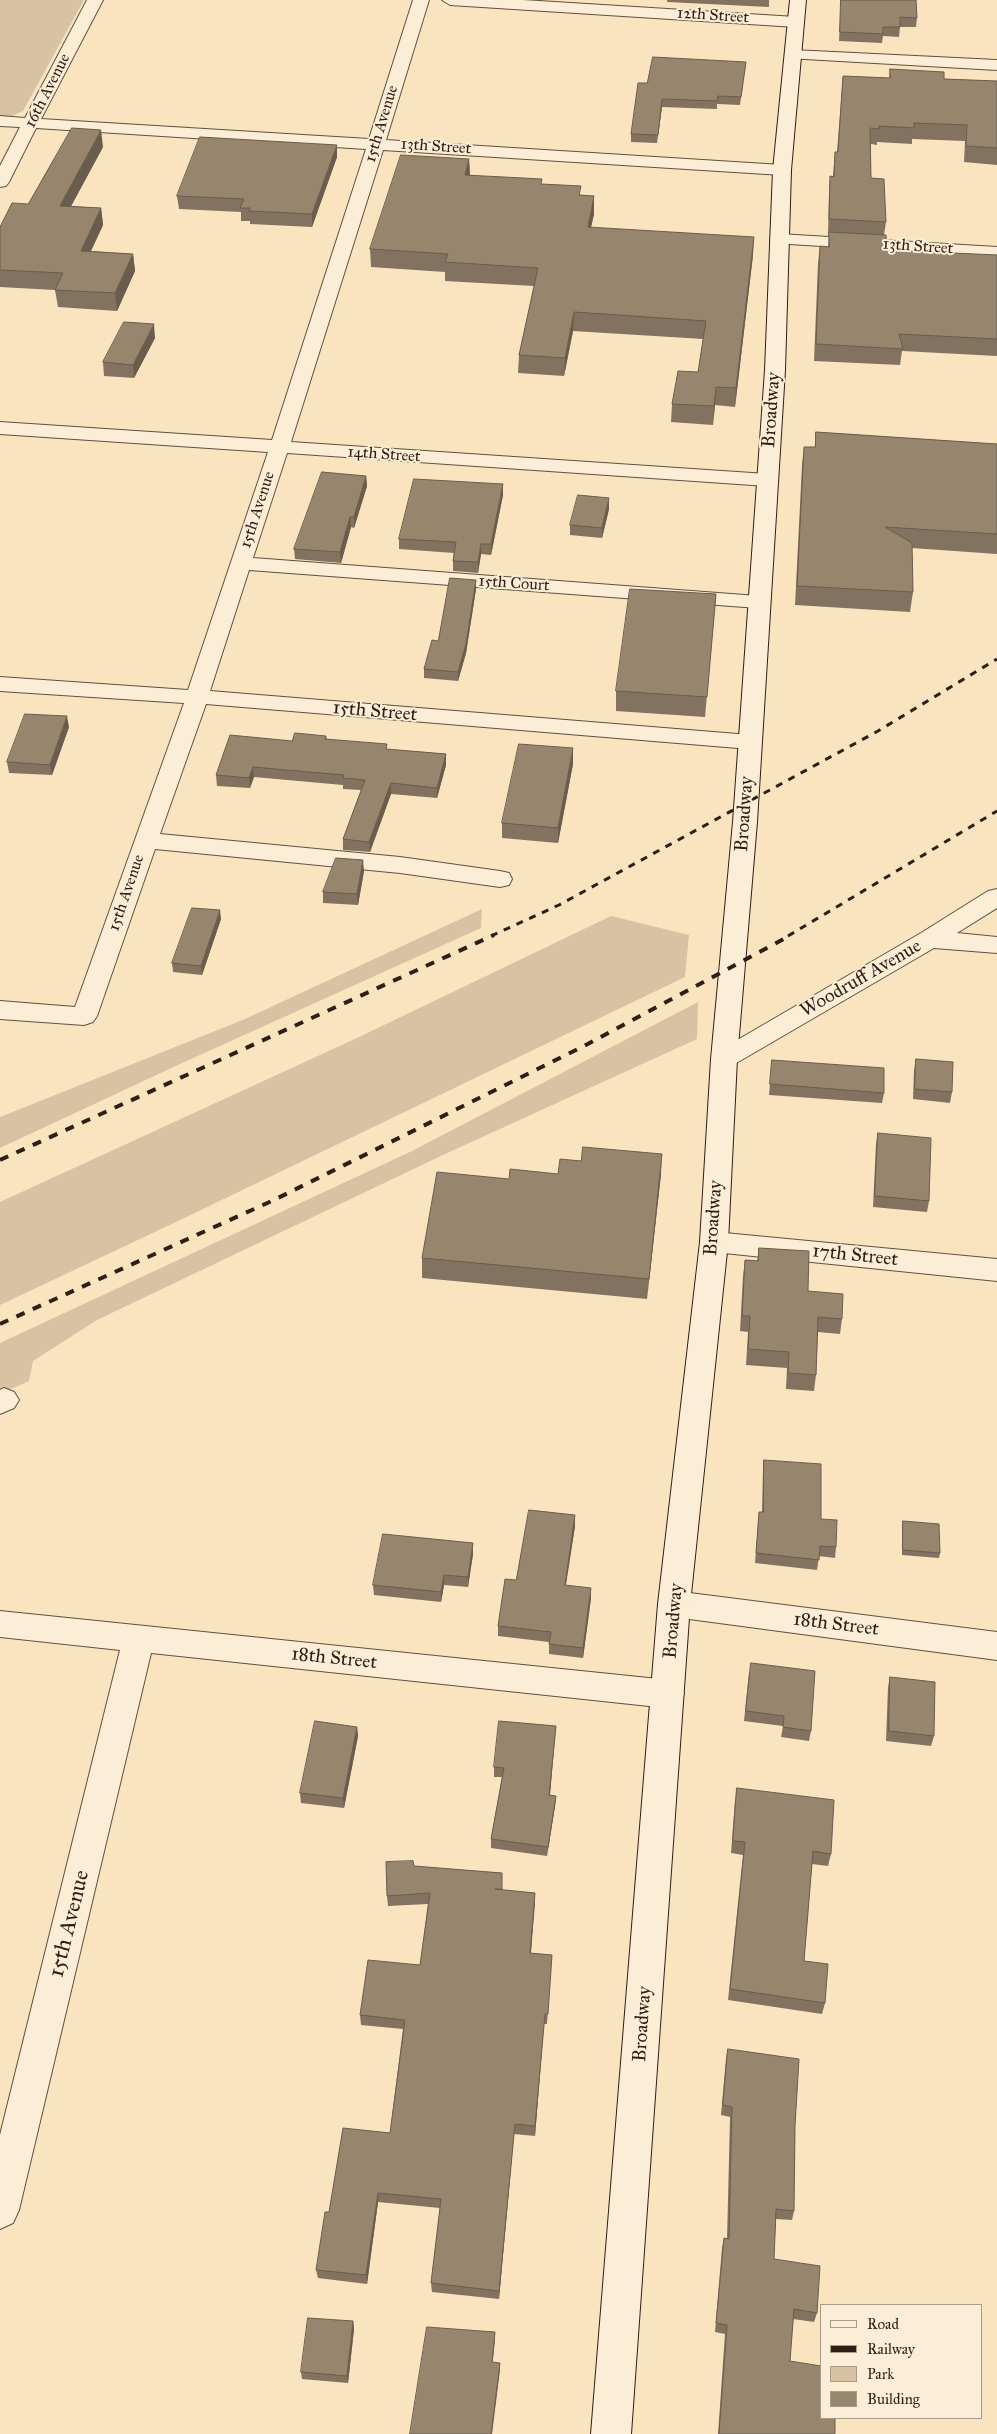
<!DOCTYPE html>
<html>
<head>
<meta charset="utf-8">
<style>
	body { margin:0 }
	#map { position:relative; width:997px; height:2434px; overflow:hidden; background:#fae4c0; font-family:"IM FELL Great Primer",serif }
	canvas { display:block }
	.legend { position:absolute; left:820px; top:2304px; width:162px; height:115px; box-sizing:border-box; background:#fcedd6; border:1px solid #a99a89; margin:0; padding:6px 9px; list-style:none; font-size:15px; color:#2d1e16 }
	.legend li { display:flex; align-items:center; gap:10px; height:25px }
	.legend b { width:25px; border:1px solid #a99a89 }
</style>
</head>
<body>
<div id="map">
<canvas width="997" height="2434"></canvas>
<ul class="legend">
<li><b style="height:6px;background:#fcedd6"></b>Road</li>
<li><b style="height:6px;background:#2d1e16"></b>Railway</li>
<li><b style="height:14px;background:#d7c2a3"></b>Park</li>
<li><b style="height:14px;background:#98856e"></b>Building</li>
</ul>
</div>
<script>
const context = document.querySelector('canvas').getContext('2d');
context.lineJoin = 'round';
function fillPath(path, color) {
  context.fillStyle = color;
  context.fill(path, 'evenodd');
}
function strokePath(path, color, width, dash) {
  context.strokeStyle = color;
  context.lineWidth = width;
  context.lineCap = dash ? 'butt' : 'round';
  context.setLineDash(dash || []);
  context.stroke(path);
}
function write(font, color, halo, rows, align = 'center') {
  context.font = font + ' "IM FELL Great Primer",serif';
  context.lineWidth = 4;
  context.setLineDash([]);
  context.textBaseline = 'middle';
  context.strokeStyle = halo;
  context.fillStyle = color;
  for (const [text, x, y, turn = 0] of rows) {
    context.save();
    context.translate(x, y);
    context.rotate((+turn || 0) * Math.PI / 180);
    context.textAlign = isNaN(turn) ? turn : align;
    if (halo) context.strokeText(text, 0, 0);
    context.fillText(text, 0, 0);
    context.restore();
  }
}
fillPath(new Path2D(`
	M 0,0 L 84,0 L 23,111 L 12,116 L 0,116 Z
	M 482,909 L 481,928 L 180,1064 L 0,1148 L 0,1117 L 245,1019 Z
	M 611,916 L 689,935 L 685,977 L 176,1222 L 0,1305 L 0,1202 L 357,1038 Z
	M 698,1002 L 697,1039 L 443,1155 L 97,1320 L 33,1361 L 29,1381 L 0,1394 L 0,1343 L 412,1151 Z`), '#d7c2a3');
const minor = new Path2D(`
	M 87,0 L 103,0 L 41,119 L 369,139 L 413,0 L 429,0 L 386,140 L 782,165 L 788,166 L 791,170 L 788,174 L 782,175 L 383,150 L 291,442 L 767,474 L 774,476 L 777,480 L 774,484 L 767,486 L 287,453 L 253,558 L 758,596 L 766,597 L 769,602 L 766,607 L 758,608 L 249,570 L 210,691 L 750,735 L 758,737 L 761,742 L 758,747 L 750,749 L 206,704 L 160,834 L 400,857 L 500,871 L 509,873 L 512,879 L 509,885 L 500,887 L 400,873 L 155,849 L 97,1016 L 93,1022 L 84,1025 L 0,1019 L 0,1001 L 75,1007 L 184,703 L 0,691 L 0,677 L 188,690 L 268,452 L 0,434 L 0,422 L 272,440 L 366,149 L 36,128 L 9,182 L 6,186 L 0,187 L 0,166 L 20,127 L 0,126 L 0,116 L 25,118 Z
	M 442,0 L 523,0 L 796,17 L 804,22 L 796,27 L 450,5 Z
	M 793,50 L 997,60 L 997,70 L 787,58 L 785,55 L 787,52 Z
	M 779,234 L 997,247 L 997,257 L 773,243 L 770,239 L 773,235 Z
	M 997,889 L 997,908 L 957,933 L 997,937 L 997,953 L 934,948 L 733,1065 L 724,1068 L 715,1065 L 711,1059 L 715,1053 L 921,933 L 988,891 Z
	M 714,1232 L 997,1259 L 997,1281 L 714,1252 L 704,1249 L 700,1242 L 704,1235 Z
	M 4,1388 L 14,1392 L 19,1400 L 14,1408 L 0,1414 L 0,1390 Z
	M 674,1591 L 997,1632 L 997,1660 L 674,1617 L 663,1613 L 658,1604 L 663,1595 Z
	M 0,1611 L 668,1680 L 679,1684 L 684,1694 L 679,1704 L 668,1708 L 151,1653 L 19,2210 L 13,2223 L 0,2229 L 0,2135 L 120,1650 L 0,1637 Z`);
const secondary = new Path2D(`
	M 790,0 L 806,0 L 791,170 L 785,370 L 757,822 L 737,1059 L 728,1242 L 690,1604 L 631,2434 L 591,2434 L 658,1604 L 700,1242 L 711,1059 L 733,822 L 765,370 L 773,170 Z`);
strokePath(minor, '#605040', 2);
strokePath(secondary, '#2d1e16', 2);
fillPath(minor, '#fcedd6');
fillPath(secondary, '#fcedd6');
strokePath(new Path2D(`
	M 491,936 L 559,905 L 878,731 L 997,659
	M 788,936 L 997,811`), '#2d1e16', 3, [7, 7]);
strokePath(new Path2D(`
	M 0,1160 L 494,935
	M 0,1324 L 274,1200 L 582,1047 L 791,935`), '#2d1e16', 4, [9, 9]);
fillPath(new Path2D(`
	M 667,0 L 769,0 L 769,7 L 667,2 Z
	M 841,0 L 916,0 L 917,18 L 916,27 L 900,27 L 899,37 L 883,36 L 882,43 L 839,41 Z
	M 746,62 L 740,105 L 717,104 L 717,109 L 662,107 L 657,143 L 631,142 L 631,134 L 647,83 Z
	M 890,69 L 944,79 L 997,81 L 997,165 L 964,162 L 965,141 L 912,139 L 912,144 L 877,142 L 877,145 L 871,144 L 871,178 L 886,222 L 884,235 L 887,250 L 997,255 L 997,356 L 902,351 L 900,365 L 814,361 L 818,263 L 820,246 L 828,247 L 829,235 L 828,235 L 829,193 L 830,176 L 833,176 L 835,152 L 837,152 L 843,76 L 889,78 Z
	M 337,145 L 337,157 L 312,227 L 250,224 L 250,221 L 241,221 L 241,212 L 179,209 L 177,196 Z
	M 103,147 L 71,206 L 101,208 L 103,225 L 91,251 L 133,254 L 135,271 L 117,311 L 58,307 L 55,290 L 0,287 L 0,227 L 28,204 Z
	M 469,159 L 470,175 L 542,184 L 581,195 L 594,196 L 594,214 L 591,227 L 753,255 L 735,407 L 715,405 L 713,425 L 671,422 L 672,404 L 698,372 L 703,339 L 573,331 L 564,376 L 518,373 L 519,355 L 534,286 L 445,281 L 445,272 L 371,267 L 370,249 Z
	M 155,338 L 134,378 L 104,376 L 103,362 Z
	M 816,432 L 997,444 L 997,554 L 912,548 L 913,592 L 910,612 L 795,605 L 802,465 L 804,447 L 815,447 Z
	M 366,476 L 367,486 L 354,528 L 351,527 L 341,563 L 295,559 L 294,549 Z
	M 503,484 L 503,495 L 491,555 L 481,554 L 478,573 L 453,571 L 453,561 L 454,553 L 399,549 L 399,539 Z
	M 609,509 L 602,538 L 570,535 L 570,525 Z
	M 476,580 L 476,589 L 466,653 L 458,681 L 424,678 L 424,669 Z
	M 716,594 L 705,717 L 616,711 L 616,691 Z
	M 69,727 L 52,775 L 9,773 L 7,762 Z
	M 326,736 L 327,739 L 388,749 L 446,754 L 446,765 L 437,798 L 391,794 L 370,852 L 343,850 L 343,839 L 361,790 L 343,789 L 343,785 L 254,777 L 250,788 L 217,786 L 216,775 L 292,741 Z
	M 573,764 L 558,843 L 502,838 L 502,823 Z
	M 364,871 L 358,905 L 323,903 L 323,892 Z
	M 221,919 L 202,975 L 173,972 L 172,963 Z
	M 916,1059 L 952,1092 L 950,1103 L 913,1099 L 914,1070 Z
	M 772,1060 L 884,1093 L 882,1103 L 769,1095 Z
	M 878,1133 L 929,1201 L 927,1212 L 873,1207 L 876,1144 Z
	M 558,1174 L 661,1174 L 647,1299 L 422,1278 L 422,1258 L 509,1179 Z
	M 759,1248 L 808,1291 L 842,1319 L 840,1334 L 818,1332 L 816,1375 L 814,1391 L 786,1389 L 787,1368 L 746,1365 L 748,1332 L 740,1331 L 743,1276 L 745,1260 L 757,1261 Z
	M 764,1460 L 821,1519 L 836,1547 L 835,1558 L 819,1556 L 817,1570 L 755,1563 L 759,1512 L 762,1512 L 763,1470 Z
	M 575,1515 L 575,1526 L 566,1585 L 591,1598 L 583,1658 L 549,1654 L 549,1642 L 498,1636 L 498,1626 L 516,1580 Z
	M 903,1521 L 940,1553 L 939,1558 L 902,1555 L 902,1526 Z
	M 473,1554 L 468,1587 L 444,1585 L 441,1602 L 374,1595 L 373,1585 Z
	M 749,1673 L 811,1731 L 809,1741 L 781,1737 L 783,1726 L 744,1721 Z
	M 890,1677 L 934,1736 L 931,1746 L 886,1741 L 888,1687 Z
	M 556,1726 L 550,1795 L 556,1796 L 555,1806 L 547,1856 L 491,1848 L 491,1839 L 502,1777 L 494,1777 L 494,1767 Z
	M 357,1727 L 358,1736 L 344,1808 L 301,1803 L 300,1793 Z
	M 737,1788 L 831,1854 L 828,1866 L 812,1864 L 804,1961 L 825,2003 L 822,2014 L 728,2000 L 743,1855 L 731,1853 L 735,1801 Z
	M 414,1866 L 502,1873 L 502,1890 L 535,1893 L 531,1953 L 552,1955 L 547,2024 L 544,2024 L 535,2136 L 514,2134 L 499,2299 L 432,2292 L 431,2283 L 440,2208 L 378,2202 L 367,2284 L 318,2278 L 316,2270 L 329,2212 L 390,2133 L 403,2029 L 361,2025 L 360,2015 L 420,1965 L 428,1904 L 388,1906 L 387,1896 Z
	M 728,2049 L 795,2126 L 794,2211 L 792,2220 L 776,2219 L 774,2259 L 817,2313 L 814,2322 L 793,2319 L 790,2361 L 835,2434 L 718,2434 L 725,2334 L 715,2332 L 722,2248 L 724,2238 L 727,2239 L 730,2117 L 721,2115 L 726,2059 Z
	M 353,2321 L 354,2329 L 348,2383 L 302,2379 L 301,2372 Z`), '#83725f');
fillPath(new Path2D(`
	M 662,99 L 662,107 L 657,143 L 658,135 Z
	M 101,130 L 103,147 L 62,223 L 60,206 Z
	M 337,145 L 337,157 L 312,227 L 312,214 Z
	M 469,159 L 470,177 L 465,175 Z
	M 594,196 L 594,214 L 587,245 L 588,227 Z
	M 101,208 L 103,225 L 83,268 L 81,251 Z
	M 754,237 L 753,255 L 735,407 L 736,388 Z
	M 133,254 L 135,271 L 117,311 L 115,293 Z
	M 574,312 L 573,331 L 564,376 L 565,358 Z
	M 154,324 L 155,338 L 134,378 L 133,365 Z
	M 716,387 L 715,405 L 713,425 L 714,406 Z
	M 366,476 L 367,486 L 354,528 L 354,517 Z
	M 503,484 L 503,495 L 491,555 L 491,544 Z
	M 609,498 L 609,509 L 602,538 L 602,528 Z
	M 350,517 L 351,527 L 341,563 L 340,552 Z
	M 481,544 L 481,554 L 478,573 L 478,562 Z
	M 476,580 L 476,589 L 466,653 L 458,681 L 458,672 Z
	M 67,716 L 69,727 L 52,775 L 50,765 Z
	M 573,748 L 573,764 L 558,843 L 558,828 Z
	M 446,754 L 446,765 L 437,798 L 437,788 Z
	M 253,767 L 254,777 L 250,788 L 249,778 Z
	M 391,783 L 391,794 L 370,852 L 369,842 Z
	M 363,860 L 364,871 L 358,905 L 357,894 Z
	M 220,910 L 221,919 L 202,975 L 201,966 Z
	M 662,1154 L 661,1174 L 647,1299 L 649,1279 Z
	M 575,1515 L 575,1526 L 564,1595 L 565,1585 Z
	M 473,1543 L 473,1554 L 468,1587 L 468,1577 Z
	M 444,1575 L 444,1585 L 441,1602 L 441,1592 Z
	M 591,1588 L 591,1598 L 583,1658 L 583,1648 Z
	M 556,1726 L 555,1736 L 549,1805 L 549,1795 Z
	M 357,1727 L 358,1736 L 344,1808 L 343,1798 Z
	M 556,1796 L 555,1806 L 547,1856 L 548,1847 Z
	M 535,1893 L 535,1903 L 530,1963 L 530,1953 Z
	M 545,2014 L 544,2024 L 535,2136 L 535,2126 Z
	M 515,2124 L 514,2134 L 499,2299 L 499,2291 Z
	M 378,2193 L 378,2202 L 367,2284 L 366,2275 Z
	M 353,2321 L 354,2329 L 348,2383 L 347,2376 Z
	M 495,2332 L 495,2340 L 492,2369 L 492,2362 Z
	M 500,2363 L 500,2370 L 492,2434 L 491,2434 Z`), '#6a5d4d');
const building = new Path2D(`
	M 841,0 L 916,0 L 917,18 L 900,17 L 900,27 L 883,27 L 883,34 L 840,32 Z
	M 653,57 L 746,62 L 741,97 L 718,96 L 717,101 L 662,99 L 658,135 L 631,134 L 638,83 L 647,83 Z
	M 890,69 L 944,72 L 944,79 L 997,81 L 997,148 L 966,146 L 967,125 L 914,123 L 914,128 L 879,126 L 879,129 L 870,128 L 871,178 L 884,179 L 886,222 L 829,219 L 830,176 L 834,177 L 835,152 L 838,152 L 843,76 L 890,78 Z
	M 72,128 L 101,130 L 60,206 L 101,208 L 81,251 L 133,254 L 115,293 L 55,290 L 63,273 L 0,270 L 0,227 L 12,203 L 28,204 Z
	M 200,137 L 337,145 L 312,214 L 249,211 L 250,208 L 240,208 L 244,199 L 177,196 Z
	M 401,155 L 469,159 L 465,175 L 542,179 L 541,184 L 581,186 L 579,195 L 594,196 L 588,227 L 754,237 L 736,388 L 716,387 L 714,406 L 672,404 L 678,371 L 698,372 L 706,321 L 574,312 L 565,358 L 519,355 L 538,268 L 445,262 L 448,254 L 370,249 Z
	M 829,232 L 886,235 L 887,250 L 997,255 L 997,339 L 899,334 L 903,349 L 816,344 L 820,246 L 829,247 Z
	M 124,322 L 154,324 L 133,365 L 103,362 Z
	M 816,432 L 997,444 L 997,534 L 885,527 L 912,543 L 913,592 L 797,586 L 804,447 L 815,447 Z
	M 322,472 L 366,476 L 354,517 L 350,517 L 340,552 L 294,549 Z
	M 414,479 L 503,484 L 491,544 L 481,544 L 478,562 L 453,561 L 456,542 L 399,539 Z
	M 578,495 L 609,498 L 602,528 L 570,525 Z
	M 450,578 L 476,580 L 466,644 L 458,672 L 424,669 L 432,640 L 438,641 Z
	M 630,589 L 716,594 L 707,697 L 616,691 Z
	M 25,714 L 67,716 L 50,765 L 7,762 Z
	M 295,733 L 326,736 L 325,739 L 387,744 L 386,749 L 446,754 L 437,788 L 391,783 L 369,842 L 343,839 L 365,780 L 343,778 L 344,775 L 253,767 L 249,778 L 216,775 L 230,735 L 292,741 Z
	M 519,744 L 573,748 L 558,828 L 502,823 Z
	M 336,858 L 363,860 L 357,894 L 323,892 Z
	M 192,908 L 220,910 L 201,966 L 172,963 Z
	M 916,1059 L 953,1062 L 952,1092 L 915,1089 Z
	M 772,1060 L 884,1068 L 884,1093 L 770,1084 Z
	M 878,1133 L 931,1138 L 929,1201 L 875,1196 Z
	M 583,1147 L 662,1154 L 649,1279 L 422,1258 L 437,1172 L 509,1179 L 510,1169 L 558,1174 L 560,1159 L 581,1161 Z
	M 759,1248 L 809,1251 L 808,1291 L 843,1294 L 842,1319 L 818,1317 L 816,1375 L 788,1373 L 789,1352 L 748,1349 L 750,1316 L 742,1316 L 745,1260 L 758,1261 Z
	M 764,1460 L 821,1464 L 821,1519 L 837,1520 L 836,1547 L 820,1546 L 819,1560 L 756,1553 L 759,1512 L 763,1512 Z
	M 529,1510 L 575,1515 L 565,1585 L 591,1588 L 583,1648 L 549,1644 L 551,1632 L 498,1626 L 505,1579 L 516,1580 Z
	M 903,1521 L 939,1524 L 940,1553 L 903,1550 Z
	M 383,1534 L 473,1543 L 468,1577 L 444,1575 L 441,1592 L 373,1585 Z
	M 751,1663 L 815,1671 L 811,1731 L 783,1727 L 784,1716 L 746,1711 Z
	M 890,1677 L 935,1682 L 934,1736 L 889,1731 Z
	M 315,1721 L 357,1727 L 343,1798 L 300,1793 Z
	M 499,1721 L 556,1726 L 549,1795 L 556,1796 L 548,1847 L 491,1839 L 504,1768 L 494,1767 Z
	M 737,1788 L 834,1800 L 831,1854 L 813,1851 L 804,1961 L 828,1964 L 825,2003 L 730,1989 L 745,1842 L 733,1841 Z
	M 413,1861 L 414,1866 L 502,1873 L 502,1889 L 495,1889 L 535,1893 L 530,1953 L 552,1955 L 548,2014 L 545,2014 L 535,2126 L 515,2124 L 499,2291 L 431,2283 L 441,2199 L 378,2193 L 366,2275 L 316,2270 L 325,2212 L 329,2212 L 343,2128 L 390,2133 L 405,2020 L 360,2015 L 368,1960 L 420,1965 L 430,1893 L 387,1896 L 386,1862 Z
	M 728,2049 L 799,2059 L 795,2126 L 794,2211 L 776,2209 L 774,2259 L 820,2266 L 817,2313 L 794,2309 L 790,2361 L 821,2366 L 821,2418 L 835,2418 L 835,2434 L 719,2434 L 727,2325 L 716,2323 L 724,2238 L 729,2239 L 732,2107 L 723,2105 Z
	M 308,2318 L 353,2321 L 347,2376 L 301,2372 Z
	M 427,2327 L 495,2332 L 492,2362 L 500,2363 L 491,2434 L 410,2434 Z`);
fillPath(building, '#98856e');
strokePath(building, '#6a5d4d', 1);
write('16px', '#2d1e16', '#fcedd6', [
	["12th Street",713,16,4],
	["16th Avenue",48,91,-63],
	["15th Avenue",382,124,-73],
	["13th Street",436,147,4],
	["13th Street",918,247,4],
	["14th Street",384,455,4],
	["15th Avenue",258,510,-72],
	["15th Court",514,584,4],
	["15th Avenue",127,893,-71]
]);
write('19px', '#2d1e16', '#fcedd6', [
	["Broadway",772,410,-86],
	["15th Street",375,712,5],
	["Broadway",745,814,-86],
	["Woodruff Avenue",861,979,-30],
	["Broadway",714,1218,-86],
	["17th Street",855,1256,6],
	["Broadway",674,1621,-85],
	["18th Street",836,1625,7],
	["18th Street",334,1659,6],
	["Broadway",643,2024,-86]
]);
write('22px', '#2d1e16', '#fcedd6', [
	["15th Avenue",70,1924,-76]
]);
</script>
</body>
</html>
